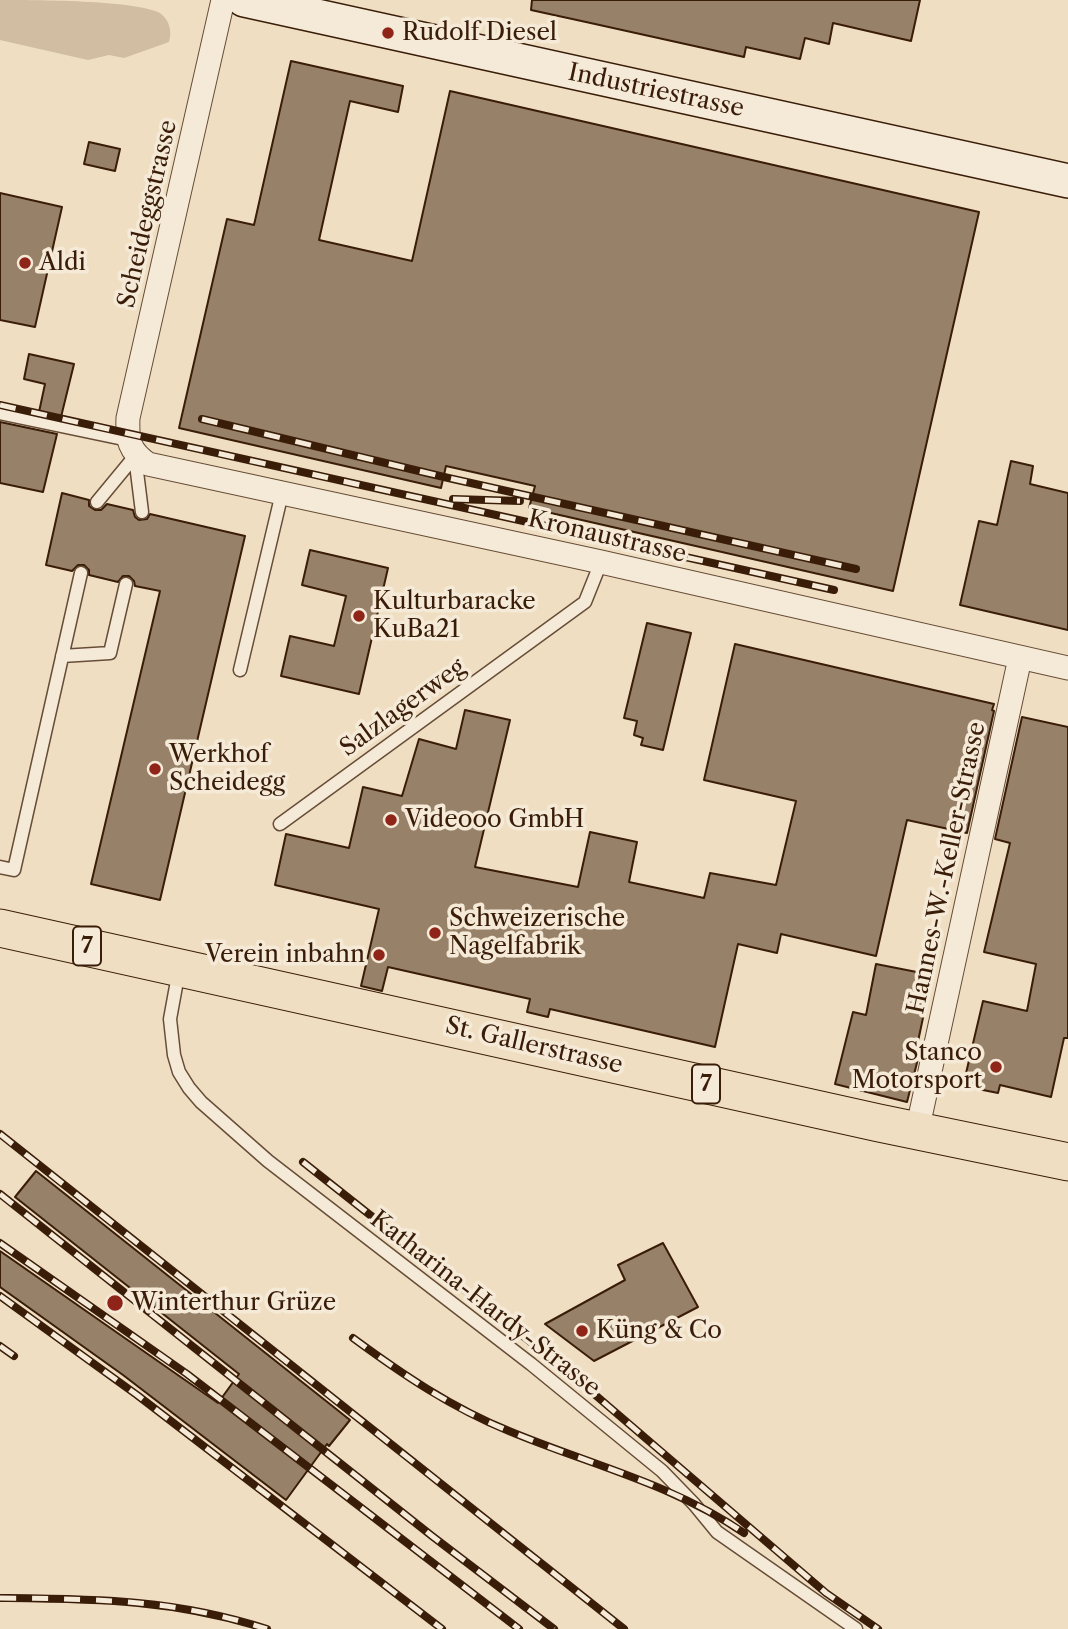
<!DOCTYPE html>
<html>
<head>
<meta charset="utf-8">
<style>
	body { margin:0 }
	canvas { display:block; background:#efdec1 }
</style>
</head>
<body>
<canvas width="1068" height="1629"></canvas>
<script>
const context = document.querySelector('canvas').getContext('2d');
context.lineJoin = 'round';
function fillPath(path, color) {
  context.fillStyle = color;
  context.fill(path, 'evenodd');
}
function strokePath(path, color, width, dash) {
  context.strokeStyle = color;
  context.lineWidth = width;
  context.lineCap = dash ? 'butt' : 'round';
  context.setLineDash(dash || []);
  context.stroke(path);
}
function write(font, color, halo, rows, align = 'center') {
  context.font = font + ' "Libre Caslon Text",serif';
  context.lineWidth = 7;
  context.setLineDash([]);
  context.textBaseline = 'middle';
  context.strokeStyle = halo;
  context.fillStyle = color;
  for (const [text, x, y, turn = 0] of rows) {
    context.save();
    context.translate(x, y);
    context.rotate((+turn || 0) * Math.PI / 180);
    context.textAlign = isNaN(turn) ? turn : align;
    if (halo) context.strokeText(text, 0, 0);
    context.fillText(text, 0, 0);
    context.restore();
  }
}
fillPath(new Path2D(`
	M 0,0 C 35,0 134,0 160,13 C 170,21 172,31 169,42 L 124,58 L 109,55 L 88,60 L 0,40 Z`), '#d0bda2');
const building = new Path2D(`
	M 532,0 L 920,0 L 911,41 L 833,23 L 829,44 L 805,38 L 800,59 L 746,47 L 744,57 L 586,22 L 531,10 Z
	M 291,61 L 403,86 L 398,112 L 350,101 L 319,240 L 412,261 L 450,91 L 979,212 L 893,591 L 529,508 L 535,486 L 446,466 L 441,488 L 179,428 L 227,219 L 254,225 Z
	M 89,142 L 120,149 L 115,171 L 84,164 Z
	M 0,193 L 62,207 L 35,327 L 0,320 Z
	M 29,354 L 74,364 L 61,417 L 39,412 L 45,384 L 24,379 Z
	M 0,422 L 57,434 L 43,492 L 0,483 Z
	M 1011,461 L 1033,466 L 1030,484 L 1068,493 L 1068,630 L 960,605 L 979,521 L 997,525 Z
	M 62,493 L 89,500 L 89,506 L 95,510 L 101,510 L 107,504 L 133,510 L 135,517 L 139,520 L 147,519 L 150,514 L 245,536 L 160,900 L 91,884 L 160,591 L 135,586 L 134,581 L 129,576 L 123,576 L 118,582 L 89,575 L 89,570 L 84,565 L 78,565 L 72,571 L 46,565 Z
	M 310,550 L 388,568 L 359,694 L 281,676 L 290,636 L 334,646 L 346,596 L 302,585 Z
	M 647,623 L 691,633 L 663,750 L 641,745 L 643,738 L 634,735 L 637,721 L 624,718 Z
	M 735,644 L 994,704 L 992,710 L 994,711 L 967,833 L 907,820 L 876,956 L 781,934 L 777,953 L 738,944 L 715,1047 L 550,1009 L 548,1017 L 527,1012 L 530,999 L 388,967 L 382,991 L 361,986 L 379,909 L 275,885 L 286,834 L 349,848 L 363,787 L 402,796 L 419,739 L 456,749 L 465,710 L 510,720 L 475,867 L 578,887 L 590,832 L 637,842 L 629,882 L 704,898 L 710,873 L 776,885 L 796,801 L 704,780 Z
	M 1022,717 L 1068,727 L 1068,1038 L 1064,1038 L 1051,1097 L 1000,1085 L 998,1093 L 963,1086 L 983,1001 L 1027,1011 L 1036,964 L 984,952 L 1010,843 L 995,839 Z
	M 876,964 L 932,975 L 916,1051 L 920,1051 L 907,1102 L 835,1084 L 853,1012 L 866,1015 Z
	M 36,1171 L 350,1420 L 329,1446 L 327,1444 L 286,1500 L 123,1375 L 0,1287 L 0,1251 L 218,1403 L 239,1374 L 15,1197 Z
	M 663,1243 L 698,1307 L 594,1361 L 545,1324 L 625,1280 L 618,1265 Z`);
fillPath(building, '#988169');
strokePath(building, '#3a1d09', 2);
const lane = new Path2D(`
	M 0,413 L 128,440
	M 135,456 L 142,512
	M 97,502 L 135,456
	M 62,656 L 110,653 L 126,584
	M 240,670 L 282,493
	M 280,824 L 585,602 L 601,562
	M 0,867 L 14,870 L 81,573
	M 179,970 L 170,1019 L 174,1055 L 179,1072 L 189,1088 L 201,1102 L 268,1161 L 531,1364 L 662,1471 L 694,1504 L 717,1532 L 856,1629`);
const street = new Path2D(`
	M 223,0 L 128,418 C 127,440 129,451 148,464 L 601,562 L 1068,668
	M 917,1131 L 1020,658`);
const secondary = new Path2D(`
	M 244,0 L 1068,181`);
const primary = new Path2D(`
	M 0,928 L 879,1123 L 1068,1162`);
strokePath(lane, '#674d37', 15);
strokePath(street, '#674d37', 25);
strokePath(secondary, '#3a1d09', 36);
strokePath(primary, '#3a1d09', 39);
strokePath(lane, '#f5ead7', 12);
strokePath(street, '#f5ead7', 23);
strokePath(secondary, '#f5ead7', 33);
strokePath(primary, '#efdec1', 37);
const rail = new Path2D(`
	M 0,405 L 834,590
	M 202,419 L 444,477 L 856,569
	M 453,499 L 520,501
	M 0,1134 L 624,1629
	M 303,1162 L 565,1369 L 826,1593 L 878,1629
	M 0,1194 L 432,1536 L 554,1629
	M 0,1243 L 187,1374 L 519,1629
	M 0,1296 L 137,1395 L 442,1629
	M 353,1338 C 402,1374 452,1408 509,1431 C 588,1464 673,1484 744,1533
	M 0,1346 L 14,1356
	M 0,1598 C 96,1599 174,1599 267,1629`);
strokePath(rail, '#3a1d09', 8);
strokePath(rail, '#f5ead7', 5, [16]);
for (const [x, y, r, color] of [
	[388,33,7,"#8f2418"],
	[25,263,7,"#8f2418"],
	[359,616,7,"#8f2418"],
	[155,769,7,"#8f2418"],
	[391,820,7,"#8f2418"],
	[435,933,7,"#8f2418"],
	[379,955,7,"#8f2418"],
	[996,1067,7,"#8f2418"],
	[115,1303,9,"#8f2418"],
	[582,1331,7,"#8f2418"]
]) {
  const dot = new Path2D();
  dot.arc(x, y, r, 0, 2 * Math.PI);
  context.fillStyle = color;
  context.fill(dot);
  strokePath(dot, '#f5ead7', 2.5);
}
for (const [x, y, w] of [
	[87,946,28],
	[706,1084,28]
]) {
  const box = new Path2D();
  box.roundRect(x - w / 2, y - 19.5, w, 39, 5);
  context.fillStyle = '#f5ead7';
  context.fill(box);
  strokePath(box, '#3a1d09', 2);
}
write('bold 23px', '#3a1d09', null, [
	["7",87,946],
	["7",706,1084]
]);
write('24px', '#3a1d09', '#f5ead7', [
	["Rudolf Diesel",402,33],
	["Aldi",39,263],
	["Kulturbaracke",373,602],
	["KuBa21",373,630],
	["Werkhof",169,755],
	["Scheidegg",169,783],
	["Videooo GmbH",405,820],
	["Schweizerische",449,919],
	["Nagelfabrik",449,947],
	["Verein inbahn",365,955,"right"],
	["Stanco",982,1053,"right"],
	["Motorsport",982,1081,"right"],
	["Winterthur Grüze",131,1303],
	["Küng & Co",596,1331]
], 'left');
write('24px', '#3a1d09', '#f5ead7', [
	["Industriestrasse",656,91,12],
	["Scheideggstrasse",148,214,-77],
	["Kronaustrasse",607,537,13],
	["Salzlagerweg",403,708,-36],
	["Hannes-W.-Keller-Strasse",947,868,-78],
	["St. Gallerstrasse",534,1046,13],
	["Katharina-Hardy-Strasse",485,1304,38]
]);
</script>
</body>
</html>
